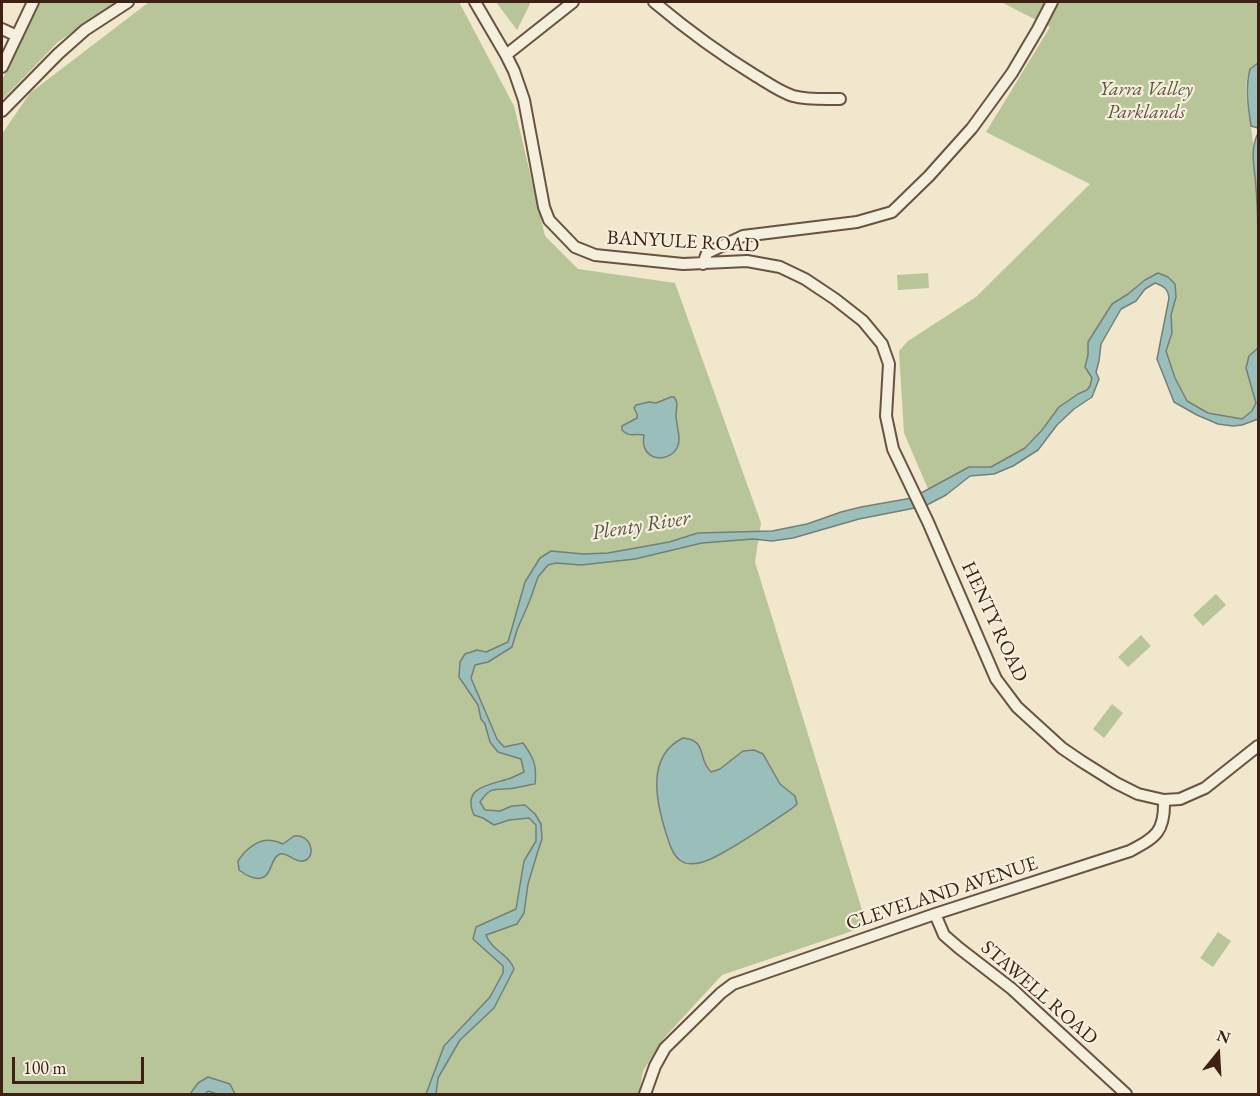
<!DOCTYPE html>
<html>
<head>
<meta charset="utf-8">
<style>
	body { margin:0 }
	#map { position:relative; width:1260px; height:1096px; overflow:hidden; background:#f0e7cc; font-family:"EB Garamond",serif }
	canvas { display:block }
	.frame { position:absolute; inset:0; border:3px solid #3e2014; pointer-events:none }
	.north { position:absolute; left:1188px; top:1024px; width:60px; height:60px; -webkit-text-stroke:4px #f5efde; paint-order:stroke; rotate:18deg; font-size:16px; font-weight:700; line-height:24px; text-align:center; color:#3e2014 }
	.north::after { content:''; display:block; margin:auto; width:21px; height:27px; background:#3e2014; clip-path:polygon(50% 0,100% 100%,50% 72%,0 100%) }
	.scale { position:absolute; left:12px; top:1057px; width:132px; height:27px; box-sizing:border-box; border:3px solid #3e2014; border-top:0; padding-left:8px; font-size:18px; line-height:21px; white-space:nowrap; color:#3e2014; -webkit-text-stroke:4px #f5efde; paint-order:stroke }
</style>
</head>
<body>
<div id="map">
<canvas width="1260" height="1096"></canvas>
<div class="frame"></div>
<div class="north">N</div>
<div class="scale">100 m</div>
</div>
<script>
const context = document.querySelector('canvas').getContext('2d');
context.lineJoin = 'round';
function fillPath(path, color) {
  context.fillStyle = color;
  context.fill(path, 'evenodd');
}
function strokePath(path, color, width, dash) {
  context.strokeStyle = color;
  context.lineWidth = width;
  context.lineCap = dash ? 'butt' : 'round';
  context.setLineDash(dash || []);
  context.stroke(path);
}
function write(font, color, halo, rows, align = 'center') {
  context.font = font + ' "EB Garamond",serif';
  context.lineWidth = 4.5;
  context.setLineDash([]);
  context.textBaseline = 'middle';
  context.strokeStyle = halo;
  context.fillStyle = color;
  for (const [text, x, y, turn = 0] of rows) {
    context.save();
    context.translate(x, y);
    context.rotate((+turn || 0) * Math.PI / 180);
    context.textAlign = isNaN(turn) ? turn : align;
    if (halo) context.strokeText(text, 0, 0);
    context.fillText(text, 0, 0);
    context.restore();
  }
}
fillPath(new Path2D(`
	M 40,2 L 116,2 L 58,42 L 2,100 L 2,80 Z
	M 149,2 L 459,2 L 514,106 L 545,236 L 578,269 L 675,283 L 761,523 L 755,562 L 867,926 L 722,975 L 664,1038 L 643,1071 L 639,1094 L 2,1094 L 2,134 L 30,93 Z
	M 496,2 L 531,2 L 517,30 Z
	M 1001,2 L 1258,2 L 1258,63 C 1254,66 1251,68 1249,72 C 1241,95 1252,120 1253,143 C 1254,158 1253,172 1256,186 L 1258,260 L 1258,348 L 1246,367 L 1256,403 L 1252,411 L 1242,419 L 1208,413 L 1187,401 L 1175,378 L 1166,351 L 1172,333 L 1171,315 L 1176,297 L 1168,277 L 1128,294 L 1112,304 L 1088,342 L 1088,355 L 1085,367 L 1092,378 C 1090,387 1088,391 1078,394 L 1049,421 L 1025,448 L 991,467 L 973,466 L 928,489 L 904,433 L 899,351 L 908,341 L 976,297 L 1090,184 L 986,132 L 1050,27 Z
	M 928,273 L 929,288 L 898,290 L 897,275 Z
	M 1216,594 L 1226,605 L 1203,626 L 1193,615 Z
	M 1141,635 L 1151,646 L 1128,667 L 1118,657 Z
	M 1112,704 L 1123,713 L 1104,738 L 1093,729 Z
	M 1218,932 L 1231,941 L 1213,967 L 1200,958 Z`), '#b8c599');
const water = new Path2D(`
	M 1258,63 L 1258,129 L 1258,128 L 1251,126 C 1248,106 1245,89 1250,69 Z
	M 1258,133 L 1258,260 C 1258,236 1258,212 1256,188 C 1255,168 1249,152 1258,133 Z
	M 1158,273 L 1168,277 L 1175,284 L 1176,297 L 1171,315 L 1172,333 L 1166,351 L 1175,378 L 1187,401 L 1208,413 L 1242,419 L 1252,411 L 1256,403 L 1246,368 L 1249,356 L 1258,348 L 1258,419 L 1242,425 L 1233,426 L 1218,424 L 1197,415 L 1174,402 L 1157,359 L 1169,298 C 1168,289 1164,286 1155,283 L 1145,289 L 1136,301 L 1121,309 L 1101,344 L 1099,361 L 1096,372 L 1099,379 L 1092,397 L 1074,409 L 1057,425 L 1038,450 L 1013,466 L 994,474 L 970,476 L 946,495 L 925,506 L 859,519 L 793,538 L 772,541 L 753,539 L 702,543 L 635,559 L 581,565 L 556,563 L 548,565 L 538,577 L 530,600 L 517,630 L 512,647 L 488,662 L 475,665 L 471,678 L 497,739 L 504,747 L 523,743 C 534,758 537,766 535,784 C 528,785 521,787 515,788 C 497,791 492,784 480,802 L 485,810 L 500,811 L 512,806 L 525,805 L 535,814 L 541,824 L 542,839 L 537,854 L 528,884 L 524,913 L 517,924 L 486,935 C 491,950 509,954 514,969 L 494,1008 L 460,1040 L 438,1078 L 436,1094 L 426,1094 L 444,1046 L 490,997 L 503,973 L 503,966 L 473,939 L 476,927 L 516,909 L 524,861 L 536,841 L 536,825 L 529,818 L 509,820 L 494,825 L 483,818 L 474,815 C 461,786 491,785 511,778 C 515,776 520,774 524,772 L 521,759 L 498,752 L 490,742 L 485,724 L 481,719 L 478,705 L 459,677 L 460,662 L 465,654 L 477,650 L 486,652 L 508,642 L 525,582 L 540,558 L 551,551 L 583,554 L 608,553 L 669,542 L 698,533 L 772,531 L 807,524 L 841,512 L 861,507 L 912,498 L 969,467 L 991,467 L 1025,448 L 1042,430 L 1059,407 L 1078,394 L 1087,390 L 1090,386 L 1092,378 L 1085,367 L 1088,355 L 1088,342 L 1112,304 L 1128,294 L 1145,280 Z
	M 671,397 L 674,397 C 679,403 676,408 676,415 C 676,425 682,439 677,448 C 668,464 639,461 644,435 C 635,433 629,438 622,430 L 622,426 L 637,418 L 637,414 L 634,408 L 636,405 L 649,402 L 656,403 Z
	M 683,738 C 708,740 697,759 711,772 L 720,769 L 743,751 L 754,750 L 763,754 L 780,784 L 795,796 L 797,804 C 790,811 783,814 775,820 C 758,831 742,842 724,852 C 717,856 710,860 703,862 C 696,864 687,865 681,861 C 672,855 669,842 666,833 C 656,801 646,756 683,738 Z
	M 294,836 C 311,834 316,855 306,860 C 297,865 288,852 280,854 C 268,858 274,885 251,877 C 246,875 243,873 239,870 L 238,861 C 245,850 259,837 274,841 C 277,841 280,843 283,844 Z
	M 208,1077 L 230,1084 L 235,1094 L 217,1094 L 208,1091 L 205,1094 L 190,1094 L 198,1083 Z`);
fillPath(water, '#9abfbb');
strokePath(water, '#757f78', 1.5);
const minor = new Path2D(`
	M 475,2 L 506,55 L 514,71 L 524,100 L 544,207 L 549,220 L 575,247 L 595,255 L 683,264 L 747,261 L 780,267 L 805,279 L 835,299 L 863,321 L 882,344 L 889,364 L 886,416 L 893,449 L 928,522 L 996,679 L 1017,707 L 1062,748 L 1081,761 L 1116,783 L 1138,794 L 1164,800 L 1180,799 L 1205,788 L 1258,746
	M 654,2 C 686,29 720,54 756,76 C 768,83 780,92 793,96 C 808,100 824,99 840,99
	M 2,29 L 17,36
	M 506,55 L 573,2
	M 2,67 L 33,2
	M 2,111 L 58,54 L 85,30 L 128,2
	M 703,264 L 707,253 L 743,236 L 857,222 L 892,212 L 929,176 L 972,128 L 1012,73 L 1038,29 L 1052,2
	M 935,914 L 944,935 L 959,948 L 1012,989 L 1126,1094
	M 645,1094 L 655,1066 L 665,1048 L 721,993 L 733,984 L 935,914 L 1130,851 C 1156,837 1165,832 1164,800`);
strokePath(minor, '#6a5242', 14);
strokePath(minor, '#f5efde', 10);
write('italic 20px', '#63523c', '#f5efde', [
	["Yarra Valley",1146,90],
	["Parklands",1146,113]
]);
write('20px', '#3e2014', '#f5efde', [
	["BANYULE ROAD",683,242,3],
	["HENTY ROAD",994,622,65],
	["CLEVELAND AVENUE",942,894,-18],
	["STAWELL ROAD",1039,993,41]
]);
write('italic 21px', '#5a5046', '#f5efde', [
	["Plenty River",641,526,-9]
]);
</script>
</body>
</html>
